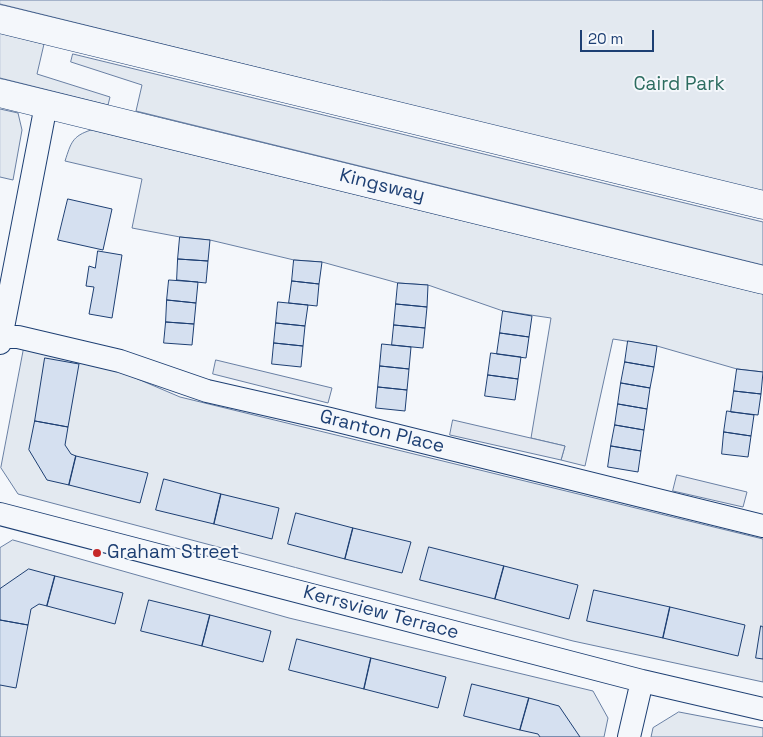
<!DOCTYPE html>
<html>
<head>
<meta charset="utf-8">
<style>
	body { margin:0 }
	#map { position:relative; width:763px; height:737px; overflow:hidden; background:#f4f7fb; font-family:"Space Grotesk",sans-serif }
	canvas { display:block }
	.scale { position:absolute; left:580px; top:30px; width:74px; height:22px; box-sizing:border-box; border:2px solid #1d3f73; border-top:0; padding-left:6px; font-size:15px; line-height:18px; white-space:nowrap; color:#1d3f73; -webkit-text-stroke:4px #f4f7fb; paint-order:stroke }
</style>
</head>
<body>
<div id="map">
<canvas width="763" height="737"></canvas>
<div class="scale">20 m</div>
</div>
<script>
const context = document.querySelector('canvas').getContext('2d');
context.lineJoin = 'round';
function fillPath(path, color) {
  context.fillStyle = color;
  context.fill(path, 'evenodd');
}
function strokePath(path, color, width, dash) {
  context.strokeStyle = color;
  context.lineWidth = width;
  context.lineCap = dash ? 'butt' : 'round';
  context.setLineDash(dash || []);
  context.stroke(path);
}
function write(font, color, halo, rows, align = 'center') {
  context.font = font + ' "Space Grotesk",sans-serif';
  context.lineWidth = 4;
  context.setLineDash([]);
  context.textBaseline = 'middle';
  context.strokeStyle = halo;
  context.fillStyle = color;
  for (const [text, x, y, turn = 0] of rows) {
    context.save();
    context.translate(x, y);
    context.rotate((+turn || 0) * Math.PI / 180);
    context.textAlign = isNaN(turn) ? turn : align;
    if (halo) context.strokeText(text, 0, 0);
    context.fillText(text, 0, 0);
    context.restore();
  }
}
const green = new Path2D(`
	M 0,0 L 763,0 L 763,192 L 0,4 Z
	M 0,33 L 44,44 L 37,74 L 110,97 L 108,105 L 0,78 Z
	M 73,54 L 763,222 L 763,265 L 136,111 L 142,85 L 71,62 Z
	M 0,109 L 18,113 L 22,130 L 13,180 L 0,177 Z
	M 91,130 L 763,294 L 763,372 L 737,369 L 657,346 L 613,339 L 585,466 L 561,460 L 565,446 L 531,438 L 551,318 L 503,311 L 428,285 L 398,283 L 322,262 L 294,260 L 210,240 L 180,237 L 132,228 L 142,179 L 65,161 C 71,143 72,136 91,130 Z
	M 24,348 L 105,365 L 180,397 L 763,539 L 763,682 L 573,641 L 18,494 L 1,468 Z
	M 13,540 L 289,618 L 593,691 L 608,718 L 604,737 L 0,737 L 0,548 Z
	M 679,712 L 763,728 L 763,737 L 651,737 L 653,728 Z`);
fillPath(green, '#e3e9f0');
strokePath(green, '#687fa3', 1);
const parking = new Path2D(`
	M 216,360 L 332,388 L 328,403 L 213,374 Z
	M 453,420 L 565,446 L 561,460 L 450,435 Z
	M 677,475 L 747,492 L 743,507 L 673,491 Z`);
fillPath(parking, '#e3e8f0');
strokePath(parking, '#687fa3', 1);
const building = new Path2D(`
	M 68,199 L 112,209 L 103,250 L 58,240 Z
	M 180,237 L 210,240 L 208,261 L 178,259 Z
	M 98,251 L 122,255 L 112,318 L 89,314 L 94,287 L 86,286 L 89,266 L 95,268 Z
	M 178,259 L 208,261 L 206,283 L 177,280 Z
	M 294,260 L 322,262 L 319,284 L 292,281 Z
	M 169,280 L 198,282 L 196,303 L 167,300 Z
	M 292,281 L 319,284 L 317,306 L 289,303 Z
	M 398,283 L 428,285 L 427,307 L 396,304 Z
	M 167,300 L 196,303 L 194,324 L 166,322 Z
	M 278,302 L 308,305 L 305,326 L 276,323 Z
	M 396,304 L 427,307 L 425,328 L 394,325 Z
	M 503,311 L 532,316 L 529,337 L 500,333 Z
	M 166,322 L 194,324 L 192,345 L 164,343 Z
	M 276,323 L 305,326 L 303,346 L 274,343 Z
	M 394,325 L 425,328 L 423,348 L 392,345 Z
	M 500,333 L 529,337 L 526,358 L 497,354 Z
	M 628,341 L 657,346 L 654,367 L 625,362 Z
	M 274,343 L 303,346 L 301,367 L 272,364 Z
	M 382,344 L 411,347 L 409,369 L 380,366 Z
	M 491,353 L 521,357 L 518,379 L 488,375 Z
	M 45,358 L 79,364 L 68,427 L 35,421 Z
	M 625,362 L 654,367 L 650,388 L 621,383 Z
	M 380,366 L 409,369 L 407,390 L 378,387 Z
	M 737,369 L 763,372 L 761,394 L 734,391 Z
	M 488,375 L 518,379 L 515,400 L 485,396 Z
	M 621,383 L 650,388 L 647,409 L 618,404 Z
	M 378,387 L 407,390 L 405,411 L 376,408 Z
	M 734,391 L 761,394 L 758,415 L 731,412 Z
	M 618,404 L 647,409 L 644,430 L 615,425 Z
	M 727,411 L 754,415 L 751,436 L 724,432 Z
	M 35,421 L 68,427 L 65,445 L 71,454 L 76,456 L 69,485 L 47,480 L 29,450 Z
	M 615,425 L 644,430 L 641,451 L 611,446 Z
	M 724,432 L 751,436 L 748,457 L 722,454 Z
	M 611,446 L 641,451 L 638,472 L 608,467 Z
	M 76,456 L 148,473 L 140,503 L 69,485 Z
	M 164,479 L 221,494 L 214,524 L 156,510 Z
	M 221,494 L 279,508 L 272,539 L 214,524 Z
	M 296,513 L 353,528 L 345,559 L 288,544 Z
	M 353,528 L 411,542 L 402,573 L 345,559 Z
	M 429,547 L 504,566 L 495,599 L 420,580 Z
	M 504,566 L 578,585 L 569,619 L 495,599 Z
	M 29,569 L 55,576 L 47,606 L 39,604 L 31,609 L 28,625 L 0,620 L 0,589 Z
	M 55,576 L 123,593 L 115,624 L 47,606 Z
	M 594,590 L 670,607 L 663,638 L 587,621 Z
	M 149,600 L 210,615 L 202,646 L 141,631 Z
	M 670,607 L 745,625 L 738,656 L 663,638 Z
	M 210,615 L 271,631 L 263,662 L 202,646 Z
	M 0,620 L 28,625 L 16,688 L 0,685 Z
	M 761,626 L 763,627 L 763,659 L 756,658 Z
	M 297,639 L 371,658 L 364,689 L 289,670 Z
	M 371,658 L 446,677 L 438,708 L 364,689 Z
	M 472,684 L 529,698 L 520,730 L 464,716 Z
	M 529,698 L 559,706 L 580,737 L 540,737 L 538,734 L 520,730 Z`);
fillPath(building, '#d5e0f0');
strokePath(building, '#1d3f73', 1);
const street = new Path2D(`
	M 0,337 L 18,337 L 120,361 L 207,391 L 330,419 L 763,526
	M 0,343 L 46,105
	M 0,514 L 642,681 L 763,709
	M 629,737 L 642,681`);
const highway = new Path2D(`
	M 0,19 L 763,205
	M 0,93 L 763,280`);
strokePath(street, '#1d3f73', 24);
strokePath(highway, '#1d3f73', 29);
strokePath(street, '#f4f7fb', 22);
strokePath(highway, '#f4f7fb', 28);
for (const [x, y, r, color] of [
	[97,553,5,"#c62828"]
]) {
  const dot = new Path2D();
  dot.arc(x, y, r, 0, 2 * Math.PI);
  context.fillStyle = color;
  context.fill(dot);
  strokePath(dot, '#f4f7fb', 2);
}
write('19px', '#2c6c60', '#f4f7fb', [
	["Caird Park",679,85]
]);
write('19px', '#1d3f73', '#f4f7fb', [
	["Kingsway",382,186,14],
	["Granton Place",382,432,14],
	["Kerrsview Terrace",381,613,15]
]);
write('19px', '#1d3f73', '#f4f7fb', [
	["Graham Street",107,553]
], 'left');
</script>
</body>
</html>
